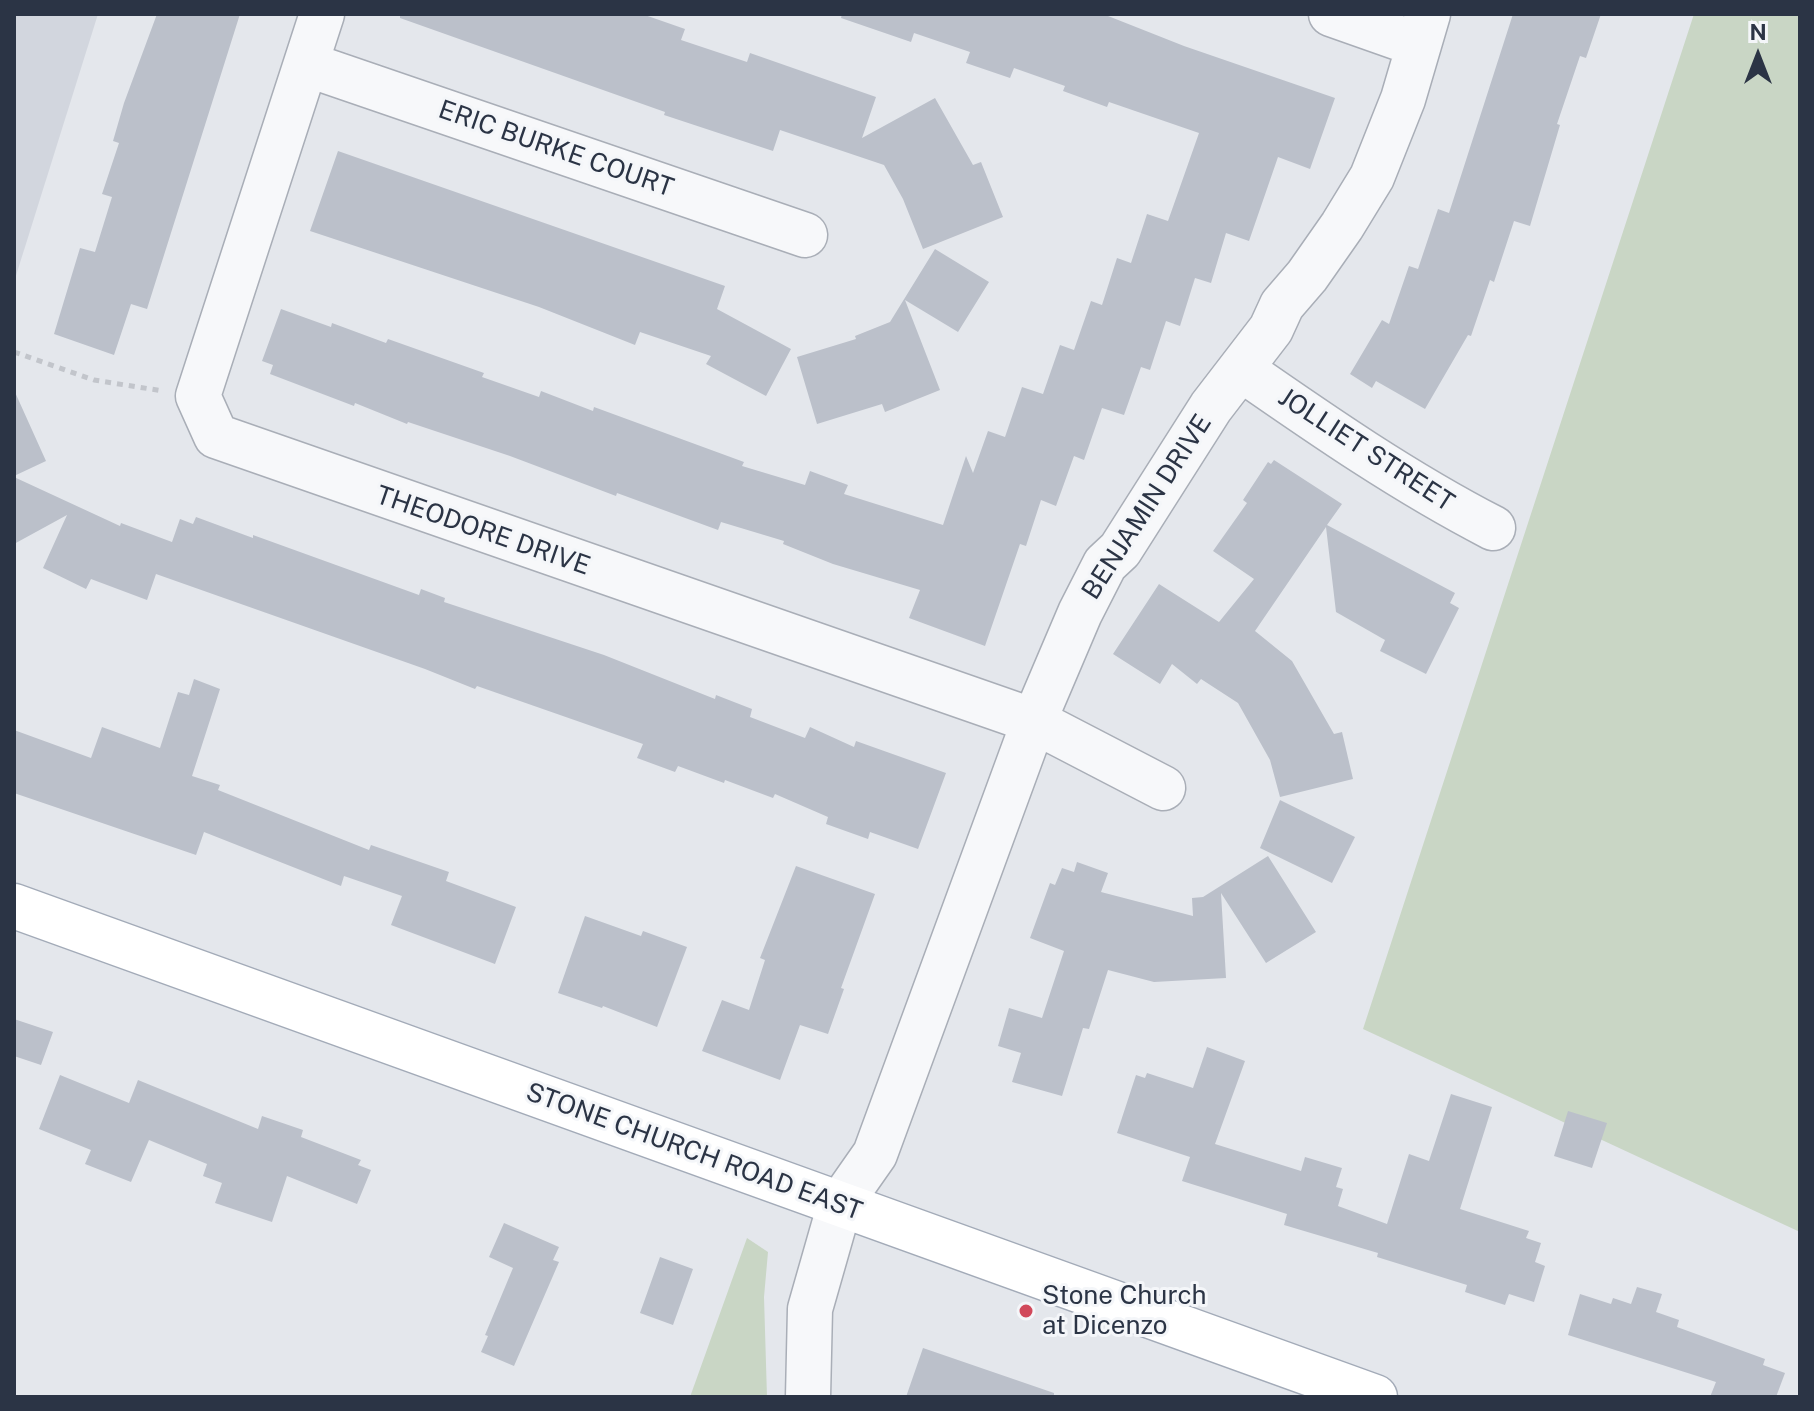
<!DOCTYPE html>
<html>
<head>
<meta charset="utf-8">
<style>
	body { margin:0 }
	#map { position:relative; width:1814px; height:1411px; overflow:hidden; background:#e4e7ec; font-family:"Public Sans",sans-serif }
	canvas { display:block }
	.frame { position:absolute; inset:0; border:16px solid #2b3445; pointer-events:none }
	.north { position:absolute; left:1718px; top:16px; width:80px; height:80px; -webkit-text-stroke:6px #f4f6f9; paint-order:stroke; rotate:0deg; font-size:22px; font-weight:700; line-height:32px; text-align:center; color:#2b3445 }
	.north::after { content:''; display:block; margin:auto; width:28px; height:36px; background:#2b3445; clip-path:polygon(50% 0,100% 100%,50% 72%,0 100%) }
</style>
</head>
<body>
<div id="map">
<canvas width="1814" height="1411"></canvas>
<div class="frame"></div>
<div class="north">N</div>
</div>
<script>
const context = document.querySelector('canvas').getContext('2d');
context.lineJoin = 'round';
function fillPath(path, color) {
  context.fillStyle = color;
  context.fill(path, 'evenodd');
}
function strokePath(path, color, width, dash) {
  context.strokeStyle = color;
  context.lineWidth = width;
  context.lineCap = dash ? 'butt' : 'round';
  context.setLineDash(dash || []);
  context.stroke(path);
}
function write(font, color, halo, rows, align = 'center') {
  context.font = font + ' "Public Sans",sans-serif';
  context.lineWidth = 6;
  context.setLineDash([]);
  context.textBaseline = 'middle';
  context.strokeStyle = halo;
  context.fillStyle = color;
  for (const [text, x, y, turn = 0] of rows) {
    context.save();
    context.translate(x, y);
    context.rotate((+turn || 0) * Math.PI / 180);
    context.textAlign = isNaN(turn) ? turn : align;
    if (halo) context.strokeText(text, 0, 0);
    context.fillText(text, 0, 0);
    context.restore();
  }
}
fillPath(new Path2D(`
	M 14,14 L 98,14 L 14,282 Z`), '#d2d6de');
fillPath(new Path2D(`
	M 1694,14 L 1800,14 L 1800,1232 L 1363,1029 Z
	M 747,1238 L 768,1252 L 764,1297 L 767,1397 L 690,1397 Z`), '#c9d6c5');
fillPath(new Path2D(`
	M 157,14 L 240,14 L 147,309 L 131,304 L 114,355 L 54,334 L 80,248 L 95,252 L 112,197 L 102,194 L 119,143 L 113,141 L 124,103 Z
	M 400,14 L 642,14 L 685,29 L 681,40 L 747,62 L 750,53 L 876,97 L 862,138 L 935,98 L 973,165 L 981,162 L 1003,217 L 923,249 L 903,199 L 884,165 L 780,130 L 773,151 L 664,115 L 665,112 L 400,18 Z
	M 842,14 L 1103,14 L 1184,46 L 1335,98 L 1310,169 L 1278,157 L 1249,241 L 1226,233 L 1211,283 L 1195,278 L 1180,326 L 1166,321 L 1150,370 L 1141,367 L 1124,415 L 1102,408 L 1084,460 L 1074,456 L 1056,506 L 1041,500 L 1026,546 L 1020,544 L 985,646 L 909,618 L 920,590 L 833,564 L 783,544 L 784,541 L 721,522 L 718,530 L 617,493 L 616,496 L 510,456 L 408,422 L 407,424 L 355,403 L 354,406 L 270,374 L 273,365 L 262,361 L 281,309 L 331,327 L 332,323 L 386,343 L 388,339 L 484,373 L 482,377 L 539,397 L 541,391 L 593,411 L 594,407 L 744,462 L 742,466 L 805,485 L 810,471 L 848,485 L 844,494 L 943,525 L 966,456 L 973,473 L 988,431 L 1005,437 L 1022,387 L 1043,394 L 1060,345 L 1074,350 L 1091,301 L 1102,305 L 1117,258 L 1131,263 L 1147,214 L 1168,221 L 1199,133 L 1109,102 L 1107,107 L 1063,91 L 1065,86 L 1014,68 L 1010,78 L 966,63 L 970,52 L 914,33 L 911,42 L 841,18 Z
	M 1513,14 L 1601,14 L 1586,58 L 1580,56 L 1557,124 L 1560,125 L 1530,226 L 1514,221 L 1494,282 L 1490,280 L 1471,336 L 1468,335 L 1425,409 L 1376,381 L 1372,388 L 1350,374 L 1382,320 L 1389,324 L 1409,266 L 1418,269 L 1438,209 L 1449,213 Z
	M 338,151 L 725,286 L 717,309 L 791,349 L 766,396 L 706,364 L 711,356 L 640,332 L 635,345 L 539,307 L 310,231 Z
	M 935,249 L 989,282 L 958,332 L 905,300 L 940,390 L 885,412 L 882,404 L 817,424 L 797,357 L 856,339 L 855,336 L 890,322 Z
	M 14,390 L 46,461 L 14,476 Z
	M 1274,460 L 1342,504 L 1327,525 L 1455,593 L 1450,603 L 1459,608 L 1426,674 L 1380,651 L 1385,640 L 1336,612 L 1326,527 L 1255,631 L 1292,661 L 1334,734 L 1342,732 L 1353,779 L 1280,797 L 1270,760 L 1238,703 L 1201,679 L 1197,684 L 1172,664 L 1160,684 L 1113,654 L 1159,584 L 1219,622 L 1254,579 L 1213,551 L 1247,503 L 1243,500 L 1268,462 L 1271,464 Z
	M 14,477 L 120,526 L 121,523 L 172,542 L 180,519 L 193,524 L 196,517 L 253,538 L 253,535 L 419,595 L 421,589 L 445,598 L 444,602 L 604,655 L 715,699 L 716,695 L 752,709 L 750,717 L 805,738 L 810,727 L 854,747 L 856,741 L 946,773 L 918,849 L 870,832 L 868,839 L 826,824 L 828,817 L 775,794 L 773,798 L 725,780 L 724,783 L 678,766 L 675,772 L 637,758 L 643,744 L 477,686 L 475,689 L 425,669 L 156,574 L 147,600 L 91,579 L 86,589 L 43,568 L 67,515 L 14,544 Z
	M 194,679 L 220,689 L 192,776 L 220,785 L 218,790 L 369,850 L 371,845 L 449,872 L 446,881 L 516,907 L 495,964 L 391,925 L 402,896 L 344,876 L 341,886 L 204,832 L 196,855 L 14,793 L 14,730 L 91,758 L 102,727 L 160,748 L 178,692 L 189,695 Z
	M 1280,800 L 1355,837 L 1332,883 L 1260,848 Z
	M 1268,856 L 1316,932 L 1266,963 L 1221,893 L 1226,978 L 1154,982 L 1108,970 L 1089,1029 L 1083,1028 L 1062,1096 L 1012,1082 L 1021,1053 L 998,1046 L 1009,1008 L 1042,1018 L 1064,951 L 1030,938 L 1050,883 L 1055,885 L 1062,868 L 1074,872 L 1077,862 L 1108,873 L 1101,892 L 1193,916 L 1192,898 L 1203,897 Z
	M 796,866 L 875,894 L 841,988 L 844,989 L 828,1034 L 800,1025 L 780,1080 L 702,1051 L 722,1000 L 749,1010 L 765,960 L 760,958 Z
	M 585,916 L 641,936 L 643,931 L 687,947 L 657,1027 L 603,1006 L 602,1008 L 558,993 Z
	M 14,1019 L 53,1032 L 41,1065 L 14,1056 Z
	M 1207,1047 L 1245,1061 L 1215,1144 L 1301,1171 L 1305,1157 L 1342,1168 L 1336,1187 L 1343,1189 L 1338,1206 L 1387,1224 L 1409,1154 L 1429,1161 L 1451,1094 L 1492,1107 L 1460,1209 L 1529,1231 L 1526,1238 L 1541,1243 L 1535,1262 L 1545,1266 L 1534,1302 L 1509,1294 L 1505,1305 L 1465,1292 L 1467,1285 L 1377,1257 L 1378,1253 L 1284,1225 L 1287,1214 L 1182,1181 L 1190,1157 L 1117,1133 L 1136,1075 L 1145,1078 L 1147,1073 L 1193,1088 Z
	M 60,1075 L 129,1103 L 138,1080 L 258,1129 L 262,1116 L 303,1130 L 301,1137 L 361,1160 L 358,1165 L 371,1170 L 357,1204 L 287,1176 L 272,1222 L 215,1203 L 222,1183 L 203,1176 L 207,1164 L 149,1140 L 131,1182 L 85,1164 L 91,1150 L 39,1129 Z
	M 1568,1111 L 1607,1123 L 1592,1168 L 1554,1156 Z
	M 504,1223 L 559,1247 L 553,1260 L 559,1262 L 514,1366 L 481,1352 L 488,1336 L 485,1335 L 513,1268 L 489,1257 Z
	M 660,1257 L 693,1269 L 673,1325 L 640,1313 Z
	M 1637,1287 L 1662,1294 L 1656,1312 L 1679,1320 L 1677,1327 L 1765,1359 L 1763,1365 L 1785,1373 L 1776,1397 L 1710,1397 L 1716,1382 L 1568,1335 L 1580,1294 L 1611,1304 L 1613,1298 L 1631,1304 Z
	M 923,1348 L 1054,1393 L 1054,1397 L 906,1397 Z`), '#bbc0ca');
const minor = new Path2D(`
	M 322,14 L 198,396 L 216,436 L 1034,721 L 1163,788
	M 1331,14 L 1419,45
	M 306,64 L 805,235
	M 1241,369 C 1323,426 1404,482 1493,528
	M 808,1397 L 810,1309 L 840,1204 L 875,1154 L 1034,721 L 1080,613 L 1105,564 L 1120,550 L 1211,407 L 1271,329 L 1282,305 L 1307,276 L 1342,226 L 1372,177 L 1403,99 L 1428,14`);
const major = new Path2D(`
	M 14,906 L 1375,1397`);
strokePath(minor, '#a9aeb7', 47);
strokePath(major, '#a3abb8', 47);
strokePath(new Path2D(`
	M 14,352 L 94,380 L 163,391`), '#c2c5cb', 5, [6, 6]);
strokePath(minor, '#f7f8fa', 44);
strokePath(major, '#fff', 44);
for (const [x, y, r, color] of [
	[1026,1311,8,"#d1495b"]
]) {
  const dot = new Path2D();
  dot.arc(x, y, r, 0, 2 * Math.PI);
  context.fillStyle = color;
  context.fill(dot);
  strokePath(dot, '#f4f6f9', 3);
}
write('26px', '#2b3445', '#f4f6f9', [
	["ERIC BURKE COURT",556,149,19],
	["JOLLIET STREET",1366,450,33],
	["BENJAMIN DRIVE",1147,507,-57],
	["THEODORE DRIVE",483,531,19],
	["STONE CHURCH ROAD EAST",694,1152,20]
]);
write('26px', '#2b3445', '#f4f6f9', [
	["Stone Church",1042,1296],
	["at Dicenzo",1042,1326]
], 'left');
</script>
</body>
</html>
